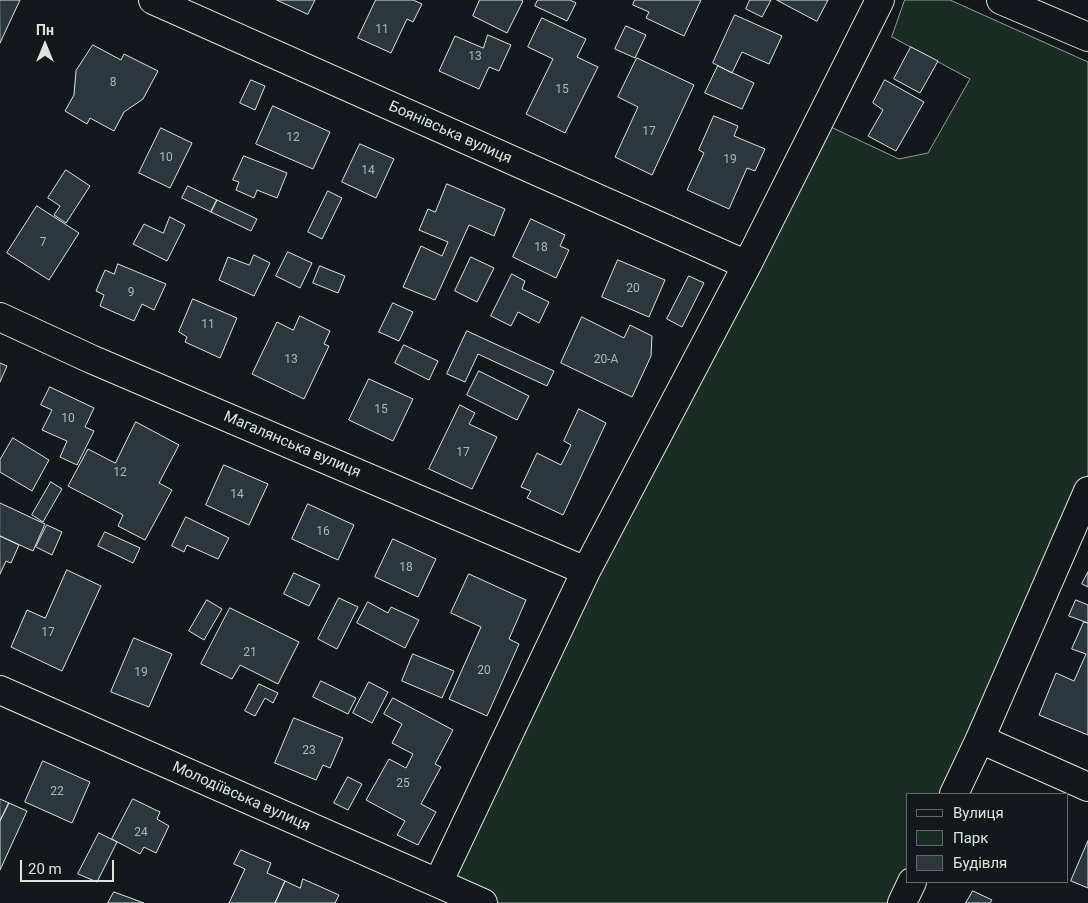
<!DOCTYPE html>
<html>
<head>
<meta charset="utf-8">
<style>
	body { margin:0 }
	#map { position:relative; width:1088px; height:903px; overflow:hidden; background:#14181c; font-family:Roboto,sans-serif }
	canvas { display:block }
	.legend { position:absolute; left:906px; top:793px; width:162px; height:90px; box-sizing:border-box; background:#14181c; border:1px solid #626a69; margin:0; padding:6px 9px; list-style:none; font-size:15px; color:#d8e6dc }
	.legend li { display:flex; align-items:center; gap:10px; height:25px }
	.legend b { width:25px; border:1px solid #626a69 }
	.north { position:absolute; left:20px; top:20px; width:50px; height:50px; -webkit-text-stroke:4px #14181c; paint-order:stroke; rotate:0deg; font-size:14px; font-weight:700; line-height:20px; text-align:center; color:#d8e6dc }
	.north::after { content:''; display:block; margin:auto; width:18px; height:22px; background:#d8e6dc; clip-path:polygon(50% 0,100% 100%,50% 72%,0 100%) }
	.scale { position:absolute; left:20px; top:860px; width:94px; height:22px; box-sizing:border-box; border:2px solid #d8e6dc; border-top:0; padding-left:6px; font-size:15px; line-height:18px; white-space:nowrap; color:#d8e6dc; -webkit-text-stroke:4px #14181c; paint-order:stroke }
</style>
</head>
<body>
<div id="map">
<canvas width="1088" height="903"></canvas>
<ul class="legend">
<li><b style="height:6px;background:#14181c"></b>Вулиця</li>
<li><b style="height:14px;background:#1a2d24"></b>Парк</li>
<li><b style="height:14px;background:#2c363c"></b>Будівля</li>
</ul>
<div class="north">Пн</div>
<div class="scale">20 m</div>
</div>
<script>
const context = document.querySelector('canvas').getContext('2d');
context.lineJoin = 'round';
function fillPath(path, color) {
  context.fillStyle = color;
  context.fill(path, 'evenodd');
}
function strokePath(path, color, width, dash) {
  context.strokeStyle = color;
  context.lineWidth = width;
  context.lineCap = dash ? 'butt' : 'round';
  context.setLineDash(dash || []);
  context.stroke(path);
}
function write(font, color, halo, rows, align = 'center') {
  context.font = font + ' Roboto,sans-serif';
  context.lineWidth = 4;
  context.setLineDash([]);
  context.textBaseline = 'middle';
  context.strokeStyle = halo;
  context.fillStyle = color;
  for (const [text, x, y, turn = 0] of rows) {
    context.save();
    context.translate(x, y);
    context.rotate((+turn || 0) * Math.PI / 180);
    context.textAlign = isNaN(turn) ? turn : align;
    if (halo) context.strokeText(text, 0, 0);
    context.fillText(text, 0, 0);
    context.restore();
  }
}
const green = new Path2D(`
	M 905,0 L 950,0 L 1088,62 L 1088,493 L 955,794 L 907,794 L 907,882 L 902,903 L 482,903 L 437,883 L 818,121 L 899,159 L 928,153 L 970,79 L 892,37 Z`);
fillPath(green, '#1a2d24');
strokePath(green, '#939e99', 1);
const building = new Path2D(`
	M 0,0 L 20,0 L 0,43 Z
	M 277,0 L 315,0 L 308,14 Z
	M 376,0 L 413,0 L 422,4 L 413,22 L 407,19 L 391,53 L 358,38 Z
	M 480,0 L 521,0 L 523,1 L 507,33 L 473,16 Z
	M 538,0 L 570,0 L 576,3 L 567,21 L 535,6 Z
	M 635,0 L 701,0 L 684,36 L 646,18 L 649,12 L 633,5 Z
	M 750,0 L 771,0 L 762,17 L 746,9 Z
	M 777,0 L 828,0 L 817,21 Z
	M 735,15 L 782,36 L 769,64 L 742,52 L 732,73 L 713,63 Z
	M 542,18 L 586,39 L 577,57 L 598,67 L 565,133 L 526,114 L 553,59 L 528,47 Z
	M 626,26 L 646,35 L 635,58 L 615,49 Z
	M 488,35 L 511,45 L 499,71 L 489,67 L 479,89 L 439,71 L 455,36 L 483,48 Z
	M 93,45 L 121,60 L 124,54 L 158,71 L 143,99 L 124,112 L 114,131 L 90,118 L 87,124 L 65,111 L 74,95 L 76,71 Z
	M 911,47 L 938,61 L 920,93 L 894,79 Z
	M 637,58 L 694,85 L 652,175 L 615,157 L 638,107 L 618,97 Z
	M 718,66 L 754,83 L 742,109 L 705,93 Z
	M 251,80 L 265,86 L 255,110 L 240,103 Z
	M 885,80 L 924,102 L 896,151 L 868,136 L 883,110 L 873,103 Z
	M 273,106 L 330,132 L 313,169 L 256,144 Z
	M 714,116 L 738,126 L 734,136 L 765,149 L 755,171 L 747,168 L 729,209 L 687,190 L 704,153 L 699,150 Z
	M 161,128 L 192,143 L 170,188 L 139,173 Z
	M 360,144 L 394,159 L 376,198 L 342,182 Z
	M 244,156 L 287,173 L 277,198 L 257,190 L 254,198 L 236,190 L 239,182 L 233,180 Z
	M 66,170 L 90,186 L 66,223 L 54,215 L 60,206 L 48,198 Z
	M 447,184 L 505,209 L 494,236 L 469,225 L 435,300 L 403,287 L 421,246 L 442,256 L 448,242 L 419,230 L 428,209 L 435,212 Z
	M 188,186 L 217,200 L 211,212 L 182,198 Z
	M 328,191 L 342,198 L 322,239 L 308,232 Z
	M 217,200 L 257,219 L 251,231 L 211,212 Z
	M 37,206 L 79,233 L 49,280 L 7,253 Z
	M 170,217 L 185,225 L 167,261 L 133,244 L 144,224 L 163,233 Z
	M 531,219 L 565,235 L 560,246 L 569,250 L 556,278 L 513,257 Z
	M 288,252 L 312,263 L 300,288 L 276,276 Z
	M 254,255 L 270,263 L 254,296 L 219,280 L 228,257 L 249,265 Z
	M 471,257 L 494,268 L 477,302 L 455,291 Z
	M 618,260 L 665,280 L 649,317 L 602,297 Z
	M 118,264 L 166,284 L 154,310 L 142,304 L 134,321 L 100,306 L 104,295 L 96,291 L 105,270 L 114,274 Z
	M 320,266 L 345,276 L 338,293 L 313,283 Z
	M 512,274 L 525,281 L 522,289 L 549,302 L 539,323 L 518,312 L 511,326 L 491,316 Z
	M 689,276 L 704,283 L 682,327 L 667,319 Z
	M 193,299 L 237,318 L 220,358 L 185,342 L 187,337 L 179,332 Z
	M 393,303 L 413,312 L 399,341 L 379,332 Z
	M 300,316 L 330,331 L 324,344 L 329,346 L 304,399 L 252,374 L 277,322 L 293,330 Z
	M 582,317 L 624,338 L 630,325 L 652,336 L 651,356 L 632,397 L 561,363 Z
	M 467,331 L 554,371 L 547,386 L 478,354 L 465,382 L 447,374 Z
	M 404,345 L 438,361 L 429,380 L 395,363 Z
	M 0,363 L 7,366 L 0,382 Z
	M 479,371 L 529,396 L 517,420 L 467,395 Z
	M 369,379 L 413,399 L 393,441 L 349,420 Z
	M 50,387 L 94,408 L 85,427 L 94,431 L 77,465 L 60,457 L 67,441 L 42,430 L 52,410 L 41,405 Z
	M 460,405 L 475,413 L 469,424 L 497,437 L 472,489 L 429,469 Z
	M 579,409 L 606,423 L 563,515 L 527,498 L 531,491 L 521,487 L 537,453 L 561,465 L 571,445 L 564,441 Z
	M 136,422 L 179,445 L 159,483 L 172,490 L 145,540 L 118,526 L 123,515 L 68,486 L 88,449 L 115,463 Z
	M 13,438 L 49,460 L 32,491 L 0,472 L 0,460 Z
	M 224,465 L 268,484 L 249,525 L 206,505 Z
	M 51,482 L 62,489 L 43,522 L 32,515 Z
	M 0,503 L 45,524 L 33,551 L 0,536 Z
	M 308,504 L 354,525 L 338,560 L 292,539 Z
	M 186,517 L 229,538 L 218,559 L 187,545 L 184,552 L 172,546 Z
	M 47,525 L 62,532 L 52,555 L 36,547 Z
	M 105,532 L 140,548 L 133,563 L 98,546 Z
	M 0,536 L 19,545 L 11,563 L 6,561 L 0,574 Z
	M 393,539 L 436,559 L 418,597 L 375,577 Z
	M 67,570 L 101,586 L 62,671 L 11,647 L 27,610 L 45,618 Z
	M 1088,572 L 1088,587 L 1082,584 Z
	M 294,573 L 320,585 L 309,606 L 284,594 Z
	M 469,574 L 526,600 L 509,639 L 519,644 L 487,716 L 449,699 L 481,627 L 451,613 Z
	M 339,598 L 358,607 L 337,649 L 318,639 Z
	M 207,600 L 222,609 L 204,640 L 189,631 Z
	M 1076,600 L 1088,605 L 1088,623 L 1069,616 Z
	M 368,602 L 388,613 L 391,607 L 419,620 L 405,648 L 357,623 Z
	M 230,608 L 299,642 L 278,684 L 240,665 L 232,679 L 201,664 Z
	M 1084,622 L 1088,623 L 1088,735 L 1039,715 L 1056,673 L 1074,681 L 1086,654 L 1072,649 Z
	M 134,638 L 172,654 L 149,707 L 111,692 Z
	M 413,654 L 454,671 L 442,698 L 402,681 Z
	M 321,681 L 356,698 L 348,714 L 313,697 Z
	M 369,682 L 388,692 L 372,723 L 353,713 Z
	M 259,684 L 278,693 L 273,703 L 265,698 L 255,716 L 245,711 Z
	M 393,698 L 453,730 L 435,764 L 441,767 L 421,804 L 436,812 L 418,845 L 397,835 L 405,821 L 366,800 L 389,759 L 406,768 L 413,754 L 392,743 L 402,724 L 384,714 Z
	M 294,718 L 343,738 L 330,768 L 323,765 L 316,780 L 275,763 Z
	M 43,761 L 90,782 L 72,823 L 25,802 Z
	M 348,777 L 362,784 L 348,810 L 334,803 Z
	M 0,799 L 9,803 L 0,821 Z
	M 133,799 L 160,812 L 157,819 L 169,826 L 156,853 L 144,847 L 140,854 L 112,839 Z
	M 9,803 L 27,811 L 0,870 L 0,821 Z
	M 99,833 L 117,842 L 97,882 L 78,874 Z
	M 1088,841 L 1088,888 L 1071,881 Z
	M 241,850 L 271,863 L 267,873 L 285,881 L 275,903 L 229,903 L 245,869 L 234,864 Z
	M 303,879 L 339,895 L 335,903 L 275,903 L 285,881 L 300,888 Z
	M 973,891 L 992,900 L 990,903 L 966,903 Z
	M 114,892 L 144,903 L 108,903 Z`);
fillPath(building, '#2c363c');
strokePath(building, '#d8e6dc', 1);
const street = new Path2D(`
	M 153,0 L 747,265
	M 1001,0 L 1088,37
	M 0,317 L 91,359 L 586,571
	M 0,690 L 483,903
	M 980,739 L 1088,787
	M 954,794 L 980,739 L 1088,491
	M 438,883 L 586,571 L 747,265 L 880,0
	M 902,903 L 912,882`);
strokePath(street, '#d8e6dc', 30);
strokePath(street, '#14181c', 28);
write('12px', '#adbab4', null, [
	["11",382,30],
	["13",475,57],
	["8",113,83],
	["15",562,90],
	["17",649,132],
	["12",293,138],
	["10",166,158],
	["19",730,160],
	["14",368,171],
	["7",43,243],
	["18",541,248],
	["20",633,289],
	["9",131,293],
	["11",208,325],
	["13",291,360],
	["20-А",606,360],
	["15",381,410],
	["10",68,419],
	["17",463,453],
	["12",120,473],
	["14",237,495],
	["16",323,532],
	["18",406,568],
	["17",48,633],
	["21",250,653],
	["20",484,671],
	["19",141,673],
	["23",309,751],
	["25",403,784],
	["22",57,792],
	["24",141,833]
]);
write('15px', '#d8e6dc', '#14181c', [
	["Боянівська вулиця",450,133,24],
	["Магалянська вулиця",292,445,23],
	["Молодіївська вулиця",241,797,24]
]);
</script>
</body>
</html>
